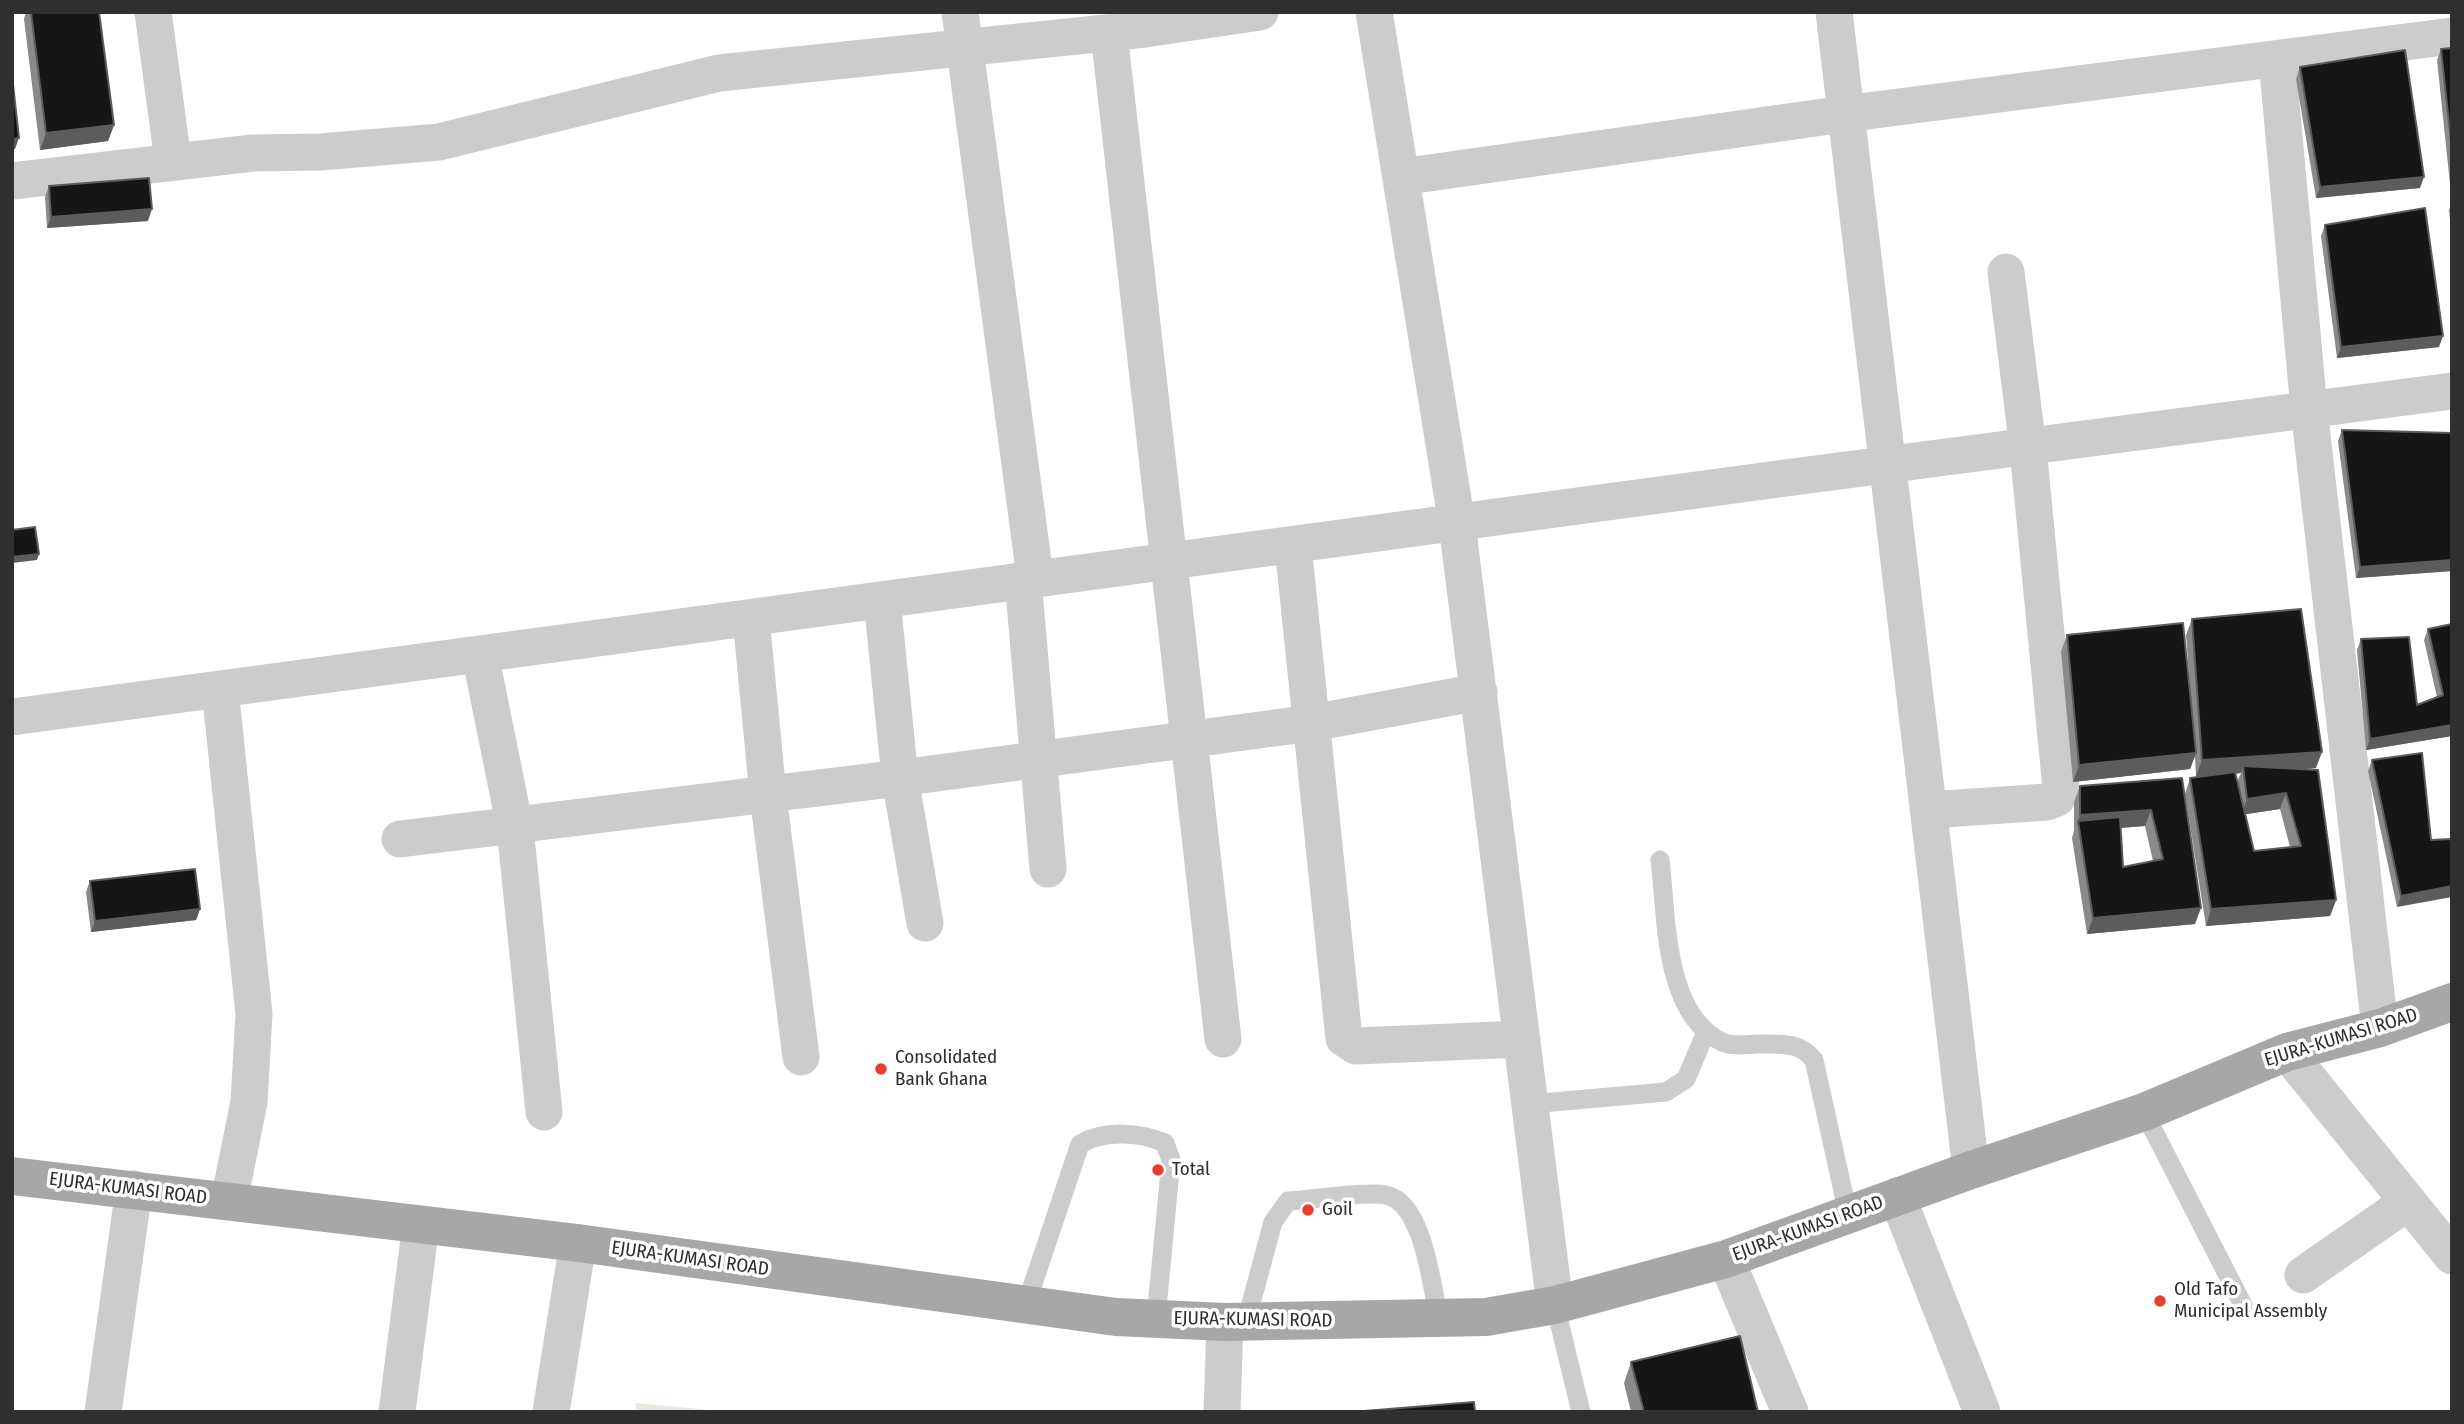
<!DOCTYPE html>
<html>
<head>
<meta charset="utf-8">
<style>
	body { margin:0 }
	#map { position:relative; width:2464px; height:1424px; overflow:hidden; background:#fff; font-family:"Fira Sans Condensed",sans-serif }
	canvas { display:block }
	.frame { position:absolute; inset:0; border:14px solid #2f2f2f; pointer-events:none }
</style>
</head>
<body>
<div id="map">
<canvas width="2464" height="1424"></canvas>
<div class="frame"></div>
</div>
<script>
const context = document.querySelector('canvas').getContext('2d');
context.lineJoin = 'round';
function fillPath(path, color) {
  context.fillStyle = color;
  context.fill(path, 'evenodd');
}
function strokePath(path, color, width, dash) {
  context.strokeStyle = color;
  context.lineWidth = width;
  context.lineCap = dash ? 'butt' : 'round';
  context.setLineDash(dash || []);
  context.stroke(path);
}
function write(font, color, halo, rows, align = 'center') {
  context.font = font + ' "Fira Sans Condensed",sans-serif';
  context.lineWidth = 7;
  context.setLineDash([]);
  context.textBaseline = 'middle';
  context.strokeStyle = halo;
  context.fillStyle = color;
  for (const [text, x, y, turn = 0] of rows) {
    context.save();
    context.translate(x, y);
    context.rotate((+turn || 0) * Math.PI / 180);
    context.textAlign = isNaN(turn) ? turn : align;
    if (halo) context.strokeText(text, 0, 0);
    context.fillText(text, 0, 0);
    context.restore();
  }
}
fillPath(new Path2D(`
	M 636,1403 L 731,1412 L 635,1412 Z`), '#e3eddd');
strokePath(new Path2D(`
	M 1660,860 C 1667,916 1663,1013 1722,1042 C 1732,1047 1749,1044 1760,1044 C 1781,1044 1800,1042 1814,1060 L 1848,1214
	M 1530,1104 L 1666,1092 L 1686,1079 L 1706,1032
	M 2144,1112 L 2243,1305
	M 1026,1305 L 1080,1144 C 1104,1130 1140,1132 1165,1143 L 1171,1160 L 1156,1319
	M 1555,1305 L 1581,1412
	M 1246,1322 L 1273,1222 L 1288,1201 C 1310,1200 1368,1191 1386,1195 C 1424,1203 1432,1288 1439,1320`), '#ccc', 19);
strokePath(new Path2D(`
	M 153,12 L 173,161
	M 960,12 L 1035,577
	M 1374,12 L 1457,524 L 1555,1305
	M 1834,12 L 1971,1170
	M 1109,33 L 1223,1039
	M 2277,60 L 2309,409 L 2380,1028
	M 1401,177 L 1844,114 L 2452,36
	M 12,181 L 253,153 L 321,152 L 439,142 L 719,73 L 1145,29 L 1260,12
	M 1293,546 L 1344,1038 L 1356,1046 L 1522,1039
	M 1023,579 L 1048,869
	M 882,600 L 900,778 L 925,923
	M 751,618 L 768,795 L 801,1057
	M 480,654 L 515,827 L 544,1112
	M 220,689 L 254,1014 L 249,1102 L 229,1201
	M 12,717 C 825,608 1638,495 2452,391
	M 1929,810 L 2047,802 L 2057,798 L 2061,788 L 2028,448 L 2006,272
	M 400,839 L 900,778 L 1312,723 L 1479,692
	M 2287,1052 L 2452,1256
	M 1897,1196 L 1982,1412
	M 1726,1259 L 1790,1412
	M 2303,1275 L 2408,1202
	M 103,1412 L 134,1189
	M 397,1412 L 421,1224
	M 551,1412 L 578,1243
	M 1222,1412 L 1225,1322`), '#ccc', 37);
strokePath(new Path2D(`
	M 12,1176 L 578,1243 L 1116,1317 L 1225,1322 L 1486,1317 L 1555,1305 L 1726,1259 L 1971,1170 L 2144,1112 L 2287,1052 L 2380,1028 L 2452,1002`), '#a7a7a7', 38);
fillPath(new Path2D(`
	M 26,12 L 99,12 L 114,125 L 108,141 L 40,150 L 24,19 Z
	M 2452,48 L 2452,184 L 2450,184 L 2437,60 L 2441,49 Z
	M 2300,67 L 2420,188 L 2316,198 L 2296,79 Z
	M 49,186 L 148,221 L 47,228 L 45,197 Z
	M 2452,202 L 2452,240 L 2449,210 Z
	M 2325,225 L 2439,347 L 2337,358 L 2321,236 Z
	M 2342,430 L 2452,433 L 2452,571 L 2356,578 L 2338,441 Z
	M 2192,619 L 2316,768 L 2303,769 L 2336,900 L 2330,916 L 2206,926 L 2185,794 L 2190,778 L 2204,776 L 2196,776 L 2195,756 L 2190,769 L 2073,782 L 2061,651 L 2067,635 L 2191,702 L 2186,635 ZM 2241,773 L 2237,782 L 2235,774 ZM 2280,809 L 2290,847 L 2254,851 L 2245,814 Z
	M 2452,624 L 2452,736 L 2366,750 L 2357,650 L 2361,639 L 2417,705 L 2437,697 L 2424,640 L 2428,629 Z
	M 2372,760 L 2431,840 L 2397,907 L 2368,771 Z
	M 2182,778 L 2195,924 L 2087,934 L 2072,838 L 2074,831 L 2074,802 L 2080,786 ZM 2145,826 L 2153,861 L 2123,867 L 2120,828 Z
	M 90,881 L 200,909 L 196,920 L 91,932 L 86,892 Z
	M 1631,1362 L 1758,1412 L 1631,1412 L 1624,1383 Z`), '#8a8a8a');
fillPath(new Path2D(`
	M 114,125 L 108,141 L 40,150 L 46,133 Z
	M 19,138 L 15,149 L 12,150 L 12,139 Z
	M 2424,177 L 2420,188 L 2316,198 L 2320,187 Z
	M 152,209 L 148,221 L 47,228 L 51,217 Z
	M 2443,336 L 2439,347 L 2337,358 L 2341,347 Z
	M 39,554 L 37,560 L 12,563 L 12,557 Z
	M 2452,560 L 2452,571 L 2356,578 L 2360,567 Z
	M 2452,725 L 2452,736 L 2366,750 L 2370,739 Z
	M 2322,752 L 2316,768 L 2244,773 L 2243,766 L 2241,773 L 2196,776 L 2202,760 Z
	M 2196,753 L 2190,769 L 2073,782 L 2079,765 Z
	M 2286,793 L 2280,809 L 2241,815 L 2247,799 Z
	M 2151,810 L 2145,826 L 2079,831 L 2078,821 L 2074,831 L 2080,815 Z
	M 2452,886 L 2452,897 L 2397,907 L 2401,896 Z
	M 2336,900 L 2330,916 L 2206,926 L 2211,909 Z
	M 2201,908 L 2195,924 L 2087,934 L 2093,918 Z
	M 200,909 L 196,920 L 91,932 L 95,921 Z`), '#5c5c5c');
const building = new Path2D(`
	M 31,12 L 99,12 L 114,125 L 46,133 Z
	M 2452,48 L 2452,151 L 2441,49 Z
	M 2405,50 L 2424,177 L 2320,187 L 2300,67 Z
	M 12,75 L 19,138 L 12,139 Z
	M 149,178 L 152,209 L 51,217 L 49,186 Z
	M 2425,208 L 2443,336 L 2341,347 L 2325,225 Z
	M 2342,430 L 2452,433 L 2452,560 L 2360,567 Z
	M 35,527 L 39,554 L 12,557 L 12,530 Z
	M 2301,609 L 2322,752 L 2202,760 L 2192,619 Z
	M 2183,623 L 2196,753 L 2079,765 L 2067,635 Z
	M 2452,624 L 2452,725 L 2370,739 L 2361,639 L 2409,637 L 2417,705 L 2443,695 L 2428,629 Z
	M 2422,753 L 2431,840 L 2452,839 L 2452,886 L 2401,896 L 2372,760 Z
	M 2243,766 L 2318,770 L 2336,900 L 2211,909 L 2190,778 L 2235,772 L 2254,851 L 2301,846 L 2286,793 L 2247,799 Z
	M 2182,778 L 2201,908 L 2093,918 L 2078,821 L 2120,817 L 2123,867 L 2163,859 L 2151,810 L 2080,815 L 2080,786 Z
	M 195,869 L 200,909 L 95,921 L 90,881 Z
	M 1740,1336 L 1758,1412 L 1644,1412 L 1631,1362 Z
	M 1474,1402 L 1475,1412 L 1352,1412 Z`);
fillPath(building, '#161616');
strokePath(building, '#5c5c5c', 2);
for (const [x, y, r, color] of [
	[881,1069,7,"#ea3c2d"],
	[1158,1170,7,"#ea3c2d"],
	[1308,1210,7,"#ea3c2d"],
	[2160,1301,7,"#ea3c2d"]
]) {
  const dot = new Path2D();
  dot.arc(x, y, r, 0, 2 * Math.PI);
  context.fillStyle = color;
  context.fill(dot);
  strokePath(dot, '#fff', 2.5);
}
write('19px', '#2f2f2f', '#fff', [
	["EJURA-KUMASI ROAD",2341,1038,-17],
	["EJURA-KUMASI ROAD",128,1189,7],
	["EJURA-KUMASI ROAD",1808,1229,-20],
	["EJURA-KUMASI ROAD",690,1259,8],
	["EJURA-KUMASI ROAD",1253,1320,1]
]);
write('19px', '#2f2f2f', '#fff', [
	["Consolidated",895,1058],
	["Bank Ghana",895,1080],
	["Total",1172,1170],
	["Goil",1322,1210],
	["Old Tafo",2174,1290],
	["Municipal Assembly",2174,1312]
], 'left');
</script>
</body>
</html>
